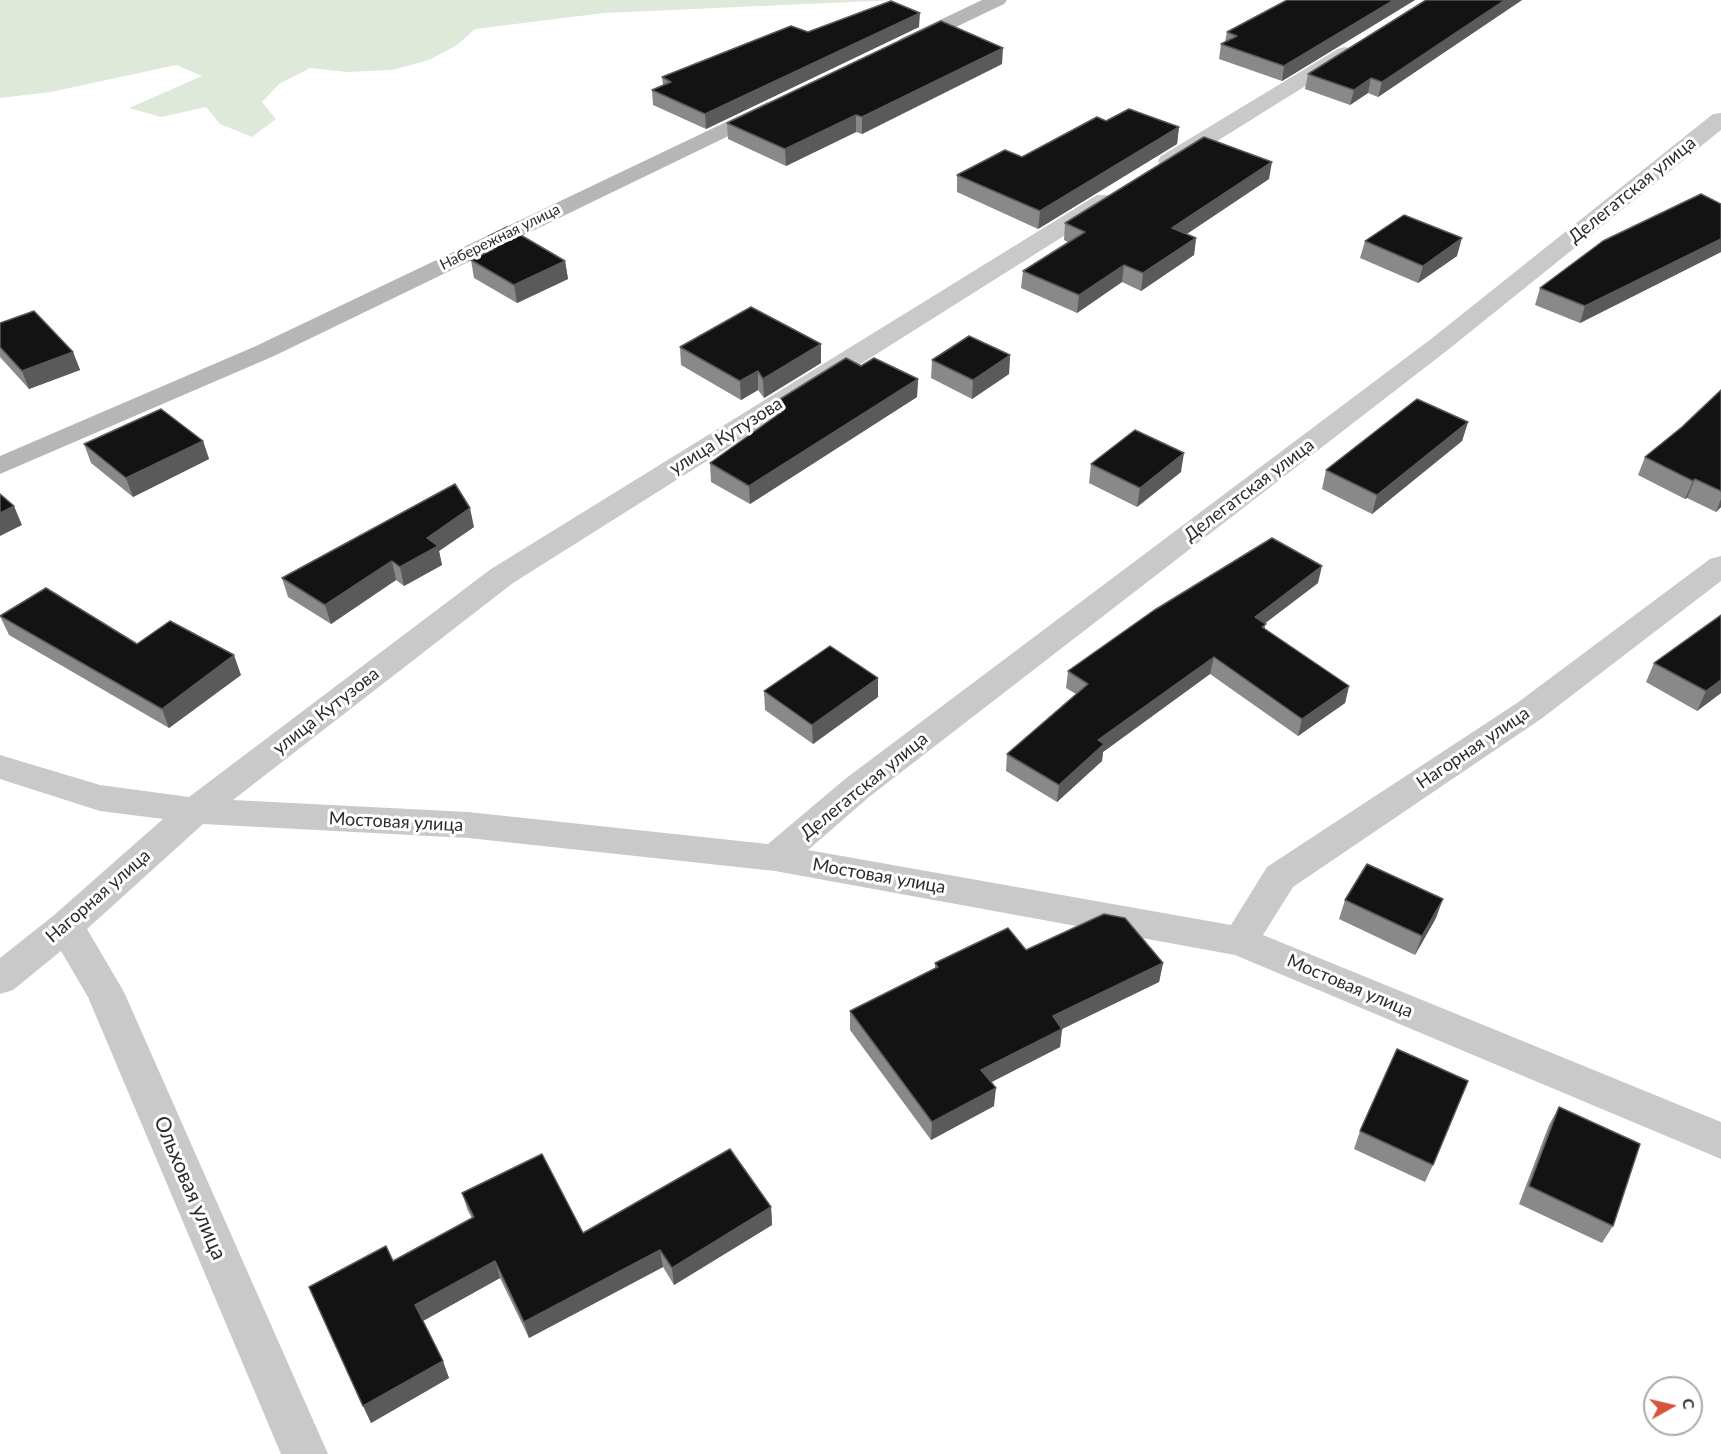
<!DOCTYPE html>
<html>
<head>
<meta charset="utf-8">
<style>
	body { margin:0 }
	#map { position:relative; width:1721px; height:1454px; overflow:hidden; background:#fff; font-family:Lato,sans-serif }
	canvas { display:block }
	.north { position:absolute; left:1643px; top:1376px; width:60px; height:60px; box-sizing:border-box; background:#fff; border:2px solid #ababab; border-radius:50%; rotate:82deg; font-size:16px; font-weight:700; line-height:24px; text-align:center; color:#2c2c2c }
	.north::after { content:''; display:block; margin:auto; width:21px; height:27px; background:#d7533b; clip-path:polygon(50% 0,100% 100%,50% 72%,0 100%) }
</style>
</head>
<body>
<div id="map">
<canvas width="1721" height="1454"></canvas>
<div class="north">С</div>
</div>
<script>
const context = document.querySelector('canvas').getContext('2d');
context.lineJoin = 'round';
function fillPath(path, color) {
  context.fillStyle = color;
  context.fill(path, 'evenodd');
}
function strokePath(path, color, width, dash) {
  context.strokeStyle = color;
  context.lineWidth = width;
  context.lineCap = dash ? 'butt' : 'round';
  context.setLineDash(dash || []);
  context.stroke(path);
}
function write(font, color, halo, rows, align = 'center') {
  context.font = font + ' Lato,sans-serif';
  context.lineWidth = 6;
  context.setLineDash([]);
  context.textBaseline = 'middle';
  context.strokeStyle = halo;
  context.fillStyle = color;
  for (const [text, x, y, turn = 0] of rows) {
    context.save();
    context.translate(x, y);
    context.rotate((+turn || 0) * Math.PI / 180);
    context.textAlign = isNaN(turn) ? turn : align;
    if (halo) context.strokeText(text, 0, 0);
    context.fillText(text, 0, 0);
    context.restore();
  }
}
fillPath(new Path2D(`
	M 0,0 L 897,0 L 604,13 L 475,29 L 457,45 L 429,60 L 392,70 L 347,72 L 310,68 L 279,84 L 262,102 L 276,119 L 252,137 L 220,124 L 206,107 L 161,117 L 129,108 L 202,76 L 176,65 L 51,92 L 0,98 Z`), '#dfe9da');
fillPath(new Path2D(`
	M 1345,47 L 1352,49 L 1355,53 L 1352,57 L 1177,166 L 1161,166 L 1158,161 L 1161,156 L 1338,49 Z
	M 1721,113 L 1721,130 L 1449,349 L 869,797 L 808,850 L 1231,925 L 1267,867 L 1517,703 L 1710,559 L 1721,556 L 1721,581 L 1541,719 L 1293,887 L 1263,935 L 1721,1122 L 1721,1159 L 1235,955 L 775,871 L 468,838 L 203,824 L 87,929 L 124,992 L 328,1454 L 281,1454 L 88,997 L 61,951 L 13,990 L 0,994 L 0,958 L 53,916 L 163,819 L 100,811 L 0,779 L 0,755 L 100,785 L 189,797 L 491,569 L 1097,195 L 1113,195 L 1116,200 L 1113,205 L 513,583 L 233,800 L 468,812 L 768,844 L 845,779 L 1431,339 L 1713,114 Z`), '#c9c9c9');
fillPath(new Path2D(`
	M 982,0 L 1007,0 L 1004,4 L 914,47 L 900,47 L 897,43 L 900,39 Z
	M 768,102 L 776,103 L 779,108 L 776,113 L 274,356 L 0,474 L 0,456 L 256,346 Z`), '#b6b6b6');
fillPath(new Path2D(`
	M 1415,0 L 1282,81 L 1219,59 L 1221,44 L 1225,42 L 1227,32 Z
	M 1426,0 L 1522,0 L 1378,97 L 1368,93 L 1350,105 L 1305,89 L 1308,74 Z
	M 919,27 L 706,129 L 653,105 L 652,90 L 663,85 L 662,77 L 808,32 Z
	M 1002,64 L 862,134 L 856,132 L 786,166 L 728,139 L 727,123 Z
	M 1106,121 L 1179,127 L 1177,144 L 1038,229 L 957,192 L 957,175 L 1022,157 Z
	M 1269,179 L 1187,234 L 1196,238 L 1194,255 L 1141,291 L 1122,282 L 1077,313 L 1021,288 L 1023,271 L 1068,242 L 1064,240 L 1065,223 Z
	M 1721,204 L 1721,252 L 1580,323 L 1535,305 L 1540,288 Z
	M 489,236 L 565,261 L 568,279 L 517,303 L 474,278 L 471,260 L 491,250 Z
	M 1365,241 L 1457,256 L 1418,283 L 1360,258 Z
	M 0,323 L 73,352 L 80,370 L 29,389 L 0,357 Z
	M 680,347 L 821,363 L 764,398 L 758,390 L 741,400 L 681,365 Z
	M 1010,355 L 1009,374 L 972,399 L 931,378 L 932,360 Z
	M 861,366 L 918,379 L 917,397 L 750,504 L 711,482 L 710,463 L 778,415 L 777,401 Z
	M 1721,390 L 1721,507 L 1716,512 L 1687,498 L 1685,499 L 1638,475 L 1645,457 L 1682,427 Z
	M 1468,422 L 1462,441 L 1372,514 L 1322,489 L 1326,470 Z
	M 203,441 L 209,459 L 133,497 L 91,463 L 84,444 Z
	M 1091,464 L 1181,472 L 1137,507 L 1089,483 Z
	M 474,527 L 439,551 L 442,565 L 404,586 L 396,580 L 331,624 L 288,597 L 282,578 Z
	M 1318,583 L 1265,623 L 1265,629 L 1349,686 L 1345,703 L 1298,736 L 1210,674 L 1103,752 L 1102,761 L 1057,802 L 1006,771 L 1007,754 L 1076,694 L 1066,688 L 1068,671 Z
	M 0,616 L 137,644 L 241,675 L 169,728 L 9,635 Z
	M 1654,663 L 1721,693 L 1697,711 L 1646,682 Z
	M 878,678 L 878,697 L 813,744 L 765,710 L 764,691 Z
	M 1345,900 L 1436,918 L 1415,955 L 1339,919 Z
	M 1026,950 L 1163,963 L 1159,982 L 1062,1029 L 1060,1047 L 991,1082 L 994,1106 L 931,1140 L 850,1030 L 850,1011 L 935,968 L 935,963 Z
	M 1559,1107 L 1613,1226 L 1602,1243 L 1519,1204 L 1549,1125 Z
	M 1360,1131 L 1433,1165 L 1425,1182 L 1354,1149 Z
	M 462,1193 L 583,1233 L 771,1207 L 772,1225 L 674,1285 L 663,1267 L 529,1338 L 500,1278 L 423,1321 L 449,1378 L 371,1423 L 393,1261 L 472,1218 L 468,1211 Z`), '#898989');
fillPath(new Path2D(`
	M 1394,0 L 1415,0 L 1282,81 L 1284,66 Z
	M 1505,0 L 1522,0 L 1378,97 L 1382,82 Z
	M 920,13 L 919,27 L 706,129 L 705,114 Z
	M 1003,48 L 1002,64 L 862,134 L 862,117 Z
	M 1371,78 L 1368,93 L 1350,105 L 1354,90 Z
	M 856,115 L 856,132 L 786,166 L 785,149 Z
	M 1179,127 L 1177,144 L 1038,229 L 1040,211 Z
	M 1272,162 L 1269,179 L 1170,245 L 1172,228 Z
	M 1196,238 L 1194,255 L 1141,291 L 1143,273 Z
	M 1462,238 L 1457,256 L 1418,283 L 1423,266 Z
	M 1721,239 L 1721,252 L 1580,323 L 1585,306 Z
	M 565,261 L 568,279 L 517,303 L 514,285 Z
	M 1124,265 L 1122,282 L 1077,313 L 1079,295 Z
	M 821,344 L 821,363 L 764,398 L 763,379 Z
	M 73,352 L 80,370 L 29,389 L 22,371 Z
	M 1010,355 L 1009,374 L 972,399 L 973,380 Z
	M 758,371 L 758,390 L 741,400 L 740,381 Z
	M 918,379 L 917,397 L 750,504 L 749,486 Z
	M 1468,422 L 1462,441 L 1372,514 L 1377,495 Z
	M 203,441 L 209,459 L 133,497 L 126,478 Z
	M 1184,453 L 1181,472 L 1137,507 L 1140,488 Z
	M 1695,479 L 1687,498 L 1685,499 L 1693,481 Z
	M 1721,499 L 1721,507 L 1716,512 Z
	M 14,506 L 22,525 L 0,536 L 0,513 Z
	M 470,508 L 474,527 L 439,551 L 442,565 L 404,586 L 400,567 L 427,538 Z
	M 392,561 L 396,580 L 331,624 L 325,605 Z
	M 1322,566 L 1318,583 L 1251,634 L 1255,617 Z
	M 234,655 L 241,675 L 169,728 L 162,709 Z
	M 1214,657 L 1210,674 L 1103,752 L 1102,761 L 1057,802 L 1059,785 L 1098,740 Z
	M 878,678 L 878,697 L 813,744 L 812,725 Z
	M 1721,680 L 1721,693 L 1697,711 L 1706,691 Z
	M 1349,686 L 1345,703 L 1298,736 L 1302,719 Z
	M 1443,899 L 1436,918 L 1415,955 L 1422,936 Z
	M 1163,963 L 1159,982 L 1062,1029 L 1060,1047 L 980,1088 L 981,1070 L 1053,1016 Z
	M 996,1088 L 994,1106 L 931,1140 L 932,1122 Z
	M 771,1207 L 772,1225 L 674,1285 L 672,1268 Z
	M 660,1250 L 663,1267 L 529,1338 L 524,1322 Z
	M 495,1261 L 500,1278 L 421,1322 L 415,1305 Z
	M 443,1361 L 449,1378 L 371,1423 L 363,1406 Z`), '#5a5a5a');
const building = new Path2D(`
	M 1287,0 L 1394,0 L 1284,66 L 1221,44 L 1237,36 L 1227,32 Z
	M 1426,0 L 1505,0 L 1382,82 L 1371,78 L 1354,90 L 1308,74 Z
	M 891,1 L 920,13 L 705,114 L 652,90 L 671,82 L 662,77 L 791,26 L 808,32 Z
	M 941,21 L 1003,48 L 862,117 L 856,115 L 785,149 L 727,123 Z
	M 1129,109 L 1179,127 L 1040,211 L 957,175 L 1005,150 L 1022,157 L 1097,117 L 1106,121 Z
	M 1204,137 L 1272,162 L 1172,228 L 1196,238 L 1143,273 L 1124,265 L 1079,295 L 1023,271 L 1085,232 L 1065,223 Z
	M 1701,194 L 1721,204 L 1721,239 L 1585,306 L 1540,288 L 1603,241 Z
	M 1404,215 L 1462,238 L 1423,266 L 1365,241 Z
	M 507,227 L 565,261 L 514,285 L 471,260 L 494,249 L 489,236 Z
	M 751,307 L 821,344 L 763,379 L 758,371 L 740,381 L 680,347 Z
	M 34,311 L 73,352 L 22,371 L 0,347 L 0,323 Z
	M 969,336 L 1010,355 L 973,380 L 932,360 Z
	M 846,358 L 861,366 L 874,358 L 918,379 L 749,486 L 710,463 L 783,411 L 784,407 L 777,401 Z
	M 1721,390 L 1721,491 L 1695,479 L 1693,481 L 1645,457 L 1682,427 Z
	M 1417,399 L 1468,422 L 1377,495 L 1326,470 Z
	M 161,409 L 203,441 L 126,478 L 84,444 Z
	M 1135,430 L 1184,453 L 1140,488 L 1091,464 Z
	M 455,484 L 470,508 L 427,538 L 438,546 L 400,567 L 392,561 L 325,605 L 282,578 Z
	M 0,494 L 14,506 L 0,513 Z
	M 1272,538 L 1322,566 L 1255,617 L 1266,624 L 1262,627 L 1349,686 L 1302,719 L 1214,657 L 1098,740 L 1104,744 L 1059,785 L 1007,754 L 1088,684 L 1068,671 L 1153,611 Z
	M 46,588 L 137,644 L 170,621 L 234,655 L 162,709 L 0,616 Z
	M 1721,615 L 1721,680 L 1706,691 L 1654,663 Z
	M 830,646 L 878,678 L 812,725 L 764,691 Z
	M 1367,864 L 1443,899 L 1422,936 L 1345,900 Z
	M 1104,914 L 1125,918 L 1163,963 L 1053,1016 L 1062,1029 L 981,1070 L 996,1088 L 932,1122 L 850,1011 L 938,967 L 935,963 L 1008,928 L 1026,950 Z
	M 1397,1049 L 1468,1081 L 1433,1165 L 1360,1131 Z
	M 1559,1107 L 1640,1144 L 1613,1226 L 1529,1186 Z
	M 730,1149 L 771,1207 L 672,1268 L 660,1250 L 524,1322 L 495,1261 L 415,1305 L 443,1361 L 363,1406 L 309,1287 L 386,1246 L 393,1261 L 474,1217 L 462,1193 L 542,1154 L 583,1233 Z`);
fillPath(building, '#131313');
strokePath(building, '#5a5a5a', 1.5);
write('15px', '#2c2c2c', '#fff', [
	["Набережная улица",500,237,-26]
]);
write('18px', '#2c2c2c', '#fff', [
	["Делегатская улица",1632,190,-39],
	["улица Кутузова",726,436,-32],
	["Делегатская улица",1249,490,-37],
	["улица Кутузова",326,711,-38],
	["Нагорная улица",1473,748,-34],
	["Делегатская улица",864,786,-39],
	["Мостовая улица",396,822,3],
	["Мостовая улица",879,876,10],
	["Нагорная улица",98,896,-41],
	["Мостовая улица",1350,986,23]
]);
write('21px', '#2c2c2c', '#fff', [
	["Ольховая улица",190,1188,67]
]);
</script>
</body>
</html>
